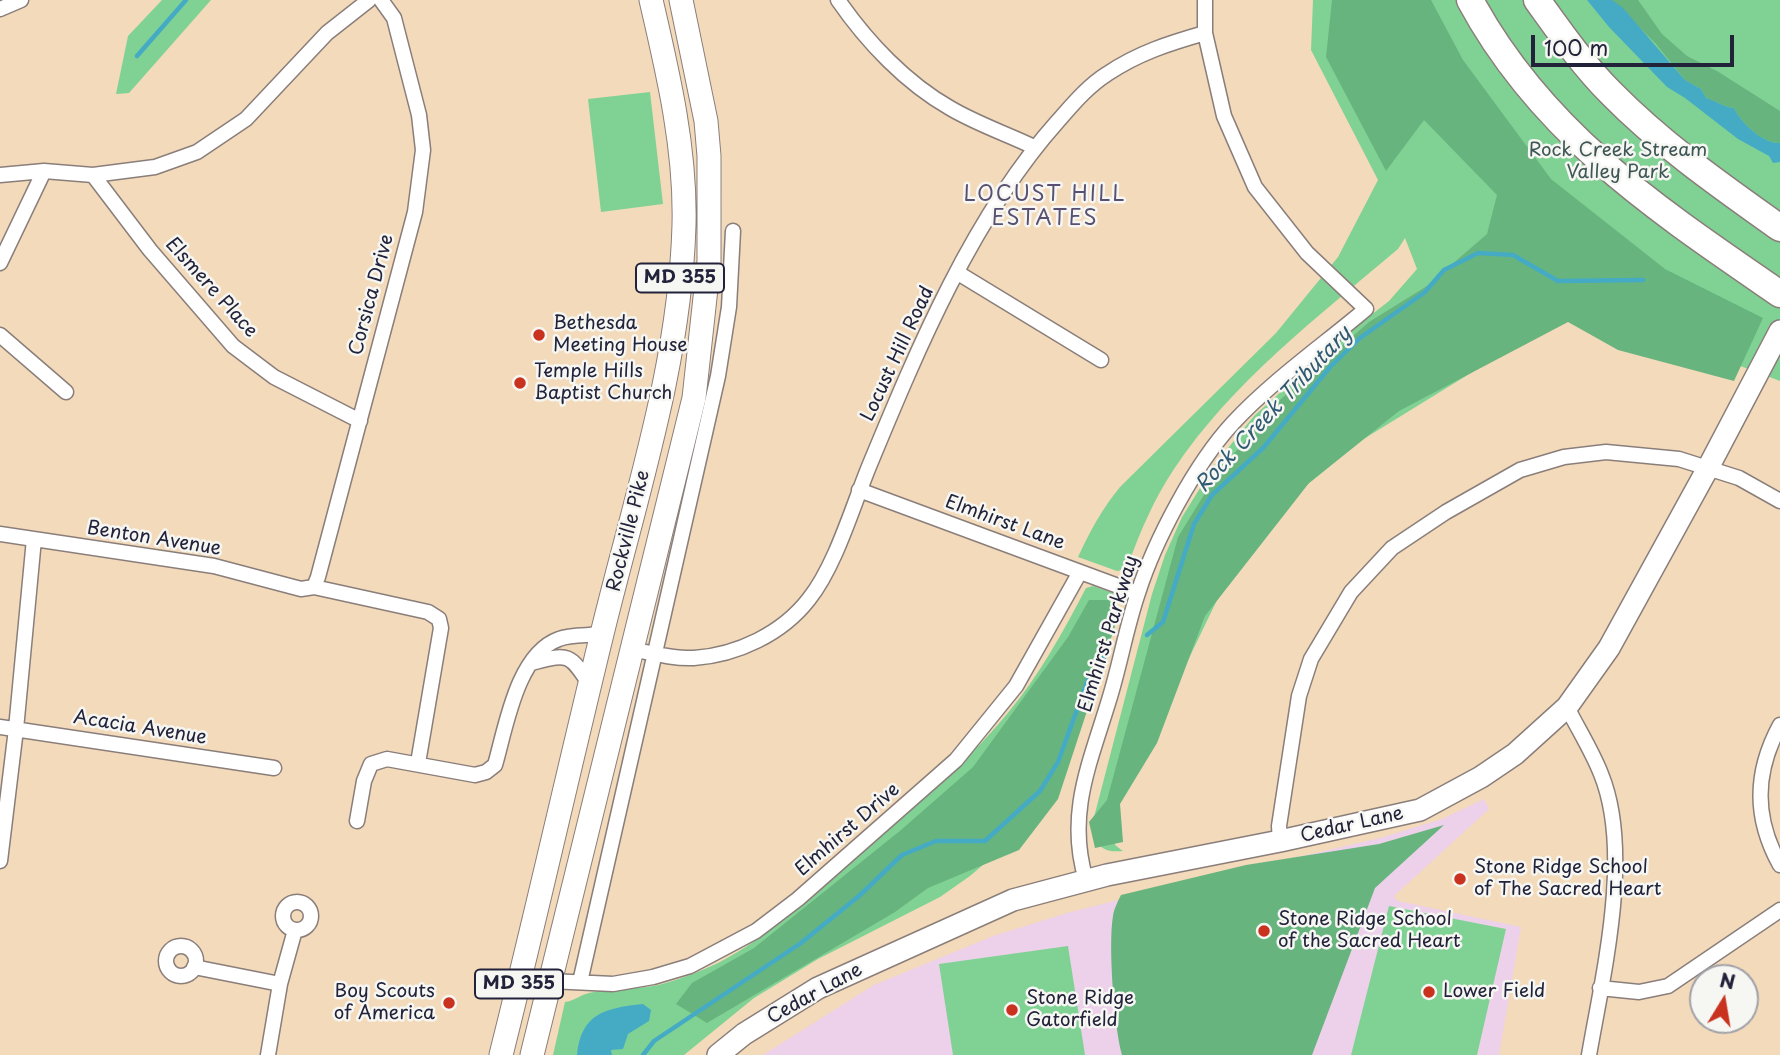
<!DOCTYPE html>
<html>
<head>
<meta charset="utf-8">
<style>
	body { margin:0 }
	#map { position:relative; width:1780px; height:1055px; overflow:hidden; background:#f3daba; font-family:"Playpen Sans",sans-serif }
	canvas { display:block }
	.north { position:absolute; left:1689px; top:964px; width:70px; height:70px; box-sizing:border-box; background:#f6f6f2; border:2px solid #a1a1a9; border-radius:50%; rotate:11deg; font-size:19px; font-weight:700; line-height:28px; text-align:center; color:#22223b }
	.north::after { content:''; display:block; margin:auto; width:24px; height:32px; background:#c8321e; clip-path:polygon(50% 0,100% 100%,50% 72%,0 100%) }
	.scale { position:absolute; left:1531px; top:35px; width:203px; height:32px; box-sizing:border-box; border:4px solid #22223b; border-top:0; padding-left:9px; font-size:21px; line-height:24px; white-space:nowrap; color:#22223b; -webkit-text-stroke:5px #f6f6f2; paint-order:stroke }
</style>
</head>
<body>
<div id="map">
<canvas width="1780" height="1055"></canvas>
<div class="north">N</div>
<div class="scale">100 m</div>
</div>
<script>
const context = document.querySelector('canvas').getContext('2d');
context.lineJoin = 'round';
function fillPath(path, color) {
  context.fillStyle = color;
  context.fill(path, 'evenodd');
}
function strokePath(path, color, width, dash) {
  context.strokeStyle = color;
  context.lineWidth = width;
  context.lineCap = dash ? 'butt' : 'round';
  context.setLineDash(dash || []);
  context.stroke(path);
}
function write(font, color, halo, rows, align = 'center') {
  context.font = font + ' "Playpen Sans",sans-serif';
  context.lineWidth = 5;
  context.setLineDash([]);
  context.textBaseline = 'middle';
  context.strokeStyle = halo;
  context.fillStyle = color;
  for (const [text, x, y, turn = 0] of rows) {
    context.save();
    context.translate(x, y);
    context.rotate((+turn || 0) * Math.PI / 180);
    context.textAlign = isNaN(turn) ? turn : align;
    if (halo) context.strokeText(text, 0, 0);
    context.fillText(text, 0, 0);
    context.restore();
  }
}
fillPath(new Path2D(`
	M 1484,799 L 1489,809 L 1394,896 L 1398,901 L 1521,927 L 1499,1055 L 763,1055 L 874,985 L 993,936 L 1067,913 L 1182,884 L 1380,838 L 1442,819 Z`), '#edd0e9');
fillPath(new Path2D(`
	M 162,0 L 211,0 L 129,93 L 116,94 L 128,36 Z
	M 1313,0 L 1780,0 L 1780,381 L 1743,367 L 1565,315 L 1362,440 L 1297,493 L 1218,598 L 1109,824 C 1110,838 1111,843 1123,851 C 1100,853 1097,845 1092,825 L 1152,594 L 1165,555 L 1182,517 L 1215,464 L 1254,416 L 1334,344 L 1389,301 L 1417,269 L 1405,238 L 1398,249 C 1319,316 1232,382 1174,469 C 1154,499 1140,532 1128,565 L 1123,570 L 1117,571 L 1078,557 C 1090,531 1102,509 1120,487 L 1276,333 L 1338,257 L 1378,180 L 1311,50 Z
	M 650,92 L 663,204 L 601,212 L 588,99 Z
	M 1093,586 L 1113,593 L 1117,599 L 1092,694 L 998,852 L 970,876 L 940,897 L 818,959 L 754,998 L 684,1055 L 553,1055 L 565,1002 C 574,1001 580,995 589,993 C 611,987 636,990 658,985 C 678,980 699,972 718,963 C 770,936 813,896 857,857 C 909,811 963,767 1007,714 C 1039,676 1063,632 1086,588 Z
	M 1389,906 L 1506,929 L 1477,1055 L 1351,1055 Z
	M 1068,946 L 1085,1055 L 953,1055 L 939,964 Z`), '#80d294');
fillPath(new Path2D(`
	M 1332,0 L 1431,0 L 1463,60 L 1551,179 L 1665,269 L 1763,318 L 1734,381 L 1618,350 L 1568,322 L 1399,411 L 1309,483 L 1205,616 L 1157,743 L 1120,804 L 1123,842 L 1095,848 L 1089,822 L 1107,800 L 1178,537 L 1218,472 L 1281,399 L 1369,322 L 1427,286 L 1487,234 L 1497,195 L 1424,120 L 1386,171 L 1326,57 Z
	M 1612,0 L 1638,0 L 1662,34 L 1687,56 L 1717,71 L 1780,111 L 1780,143 C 1763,144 1741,123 1734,108 C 1723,107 1717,101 1706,98 L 1701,89 L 1685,80 L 1656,44 Z
	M 1089,600 L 1109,600 L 1118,617 L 1058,799 L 1019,850 L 928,888 L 895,912 L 707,1023 L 676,1004 L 692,983 L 754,948 L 901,830 L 973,767 L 1068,637 Z
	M 1444,825 L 1375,888 L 1312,1055 L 1122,1055 C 1114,1026 1108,945 1113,916 C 1114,909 1118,901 1121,895 L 1246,865 L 1379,844 Z`), '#68b47e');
fillPath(new Path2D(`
	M 1587,0 L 1612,0 L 1623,8 L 1685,80 L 1701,89 L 1706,98 C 1717,101 1723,107 1734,108 C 1741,123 1763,144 1780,143 L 1780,162 L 1773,163 L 1769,156 L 1738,139 L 1685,98 L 1667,87 L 1609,27 Z
	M 643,1004 L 651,1010 L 649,1021 L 628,1034 L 623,1049 L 611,1050 L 612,1055 L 577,1055 C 581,1013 606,1008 643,1004 Z`), '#45abc5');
strokePath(new Path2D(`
	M 137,56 L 186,0
	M 1147,635 L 1163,622 L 1194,524 L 1212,495 L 1263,448 L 1331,366 L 1360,338 L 1425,292 L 1444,270 L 1478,253 L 1513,255 L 1558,281 L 1643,280
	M 643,1055 L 654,1041 L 801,943 L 859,896 L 902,855 L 936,841 L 985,841 L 1040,791 L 1058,762 L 1090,674 L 1106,655`), '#45abc5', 4.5);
const street = new Path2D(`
	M 838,0 C 867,42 906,83 950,108 C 977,124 1007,134 1034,147
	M 0,9 L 21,0
	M 0,175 L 44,171 L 93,175 L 155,167 L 197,152 L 246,119 L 327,33 L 369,0
	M 93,175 L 150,250 L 233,346 L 274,377 L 360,421
	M 0,263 L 44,171
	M 958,273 L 1101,360
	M 0,335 L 66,392
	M 859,490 L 1137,593
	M 0,534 L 214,566 L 301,589 L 314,587 L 318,577 L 415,212 L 423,150 L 419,115 L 394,18 L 381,0
	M 314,587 L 428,612 L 439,619 L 441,628 L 418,763
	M 631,649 C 651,653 674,659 694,658 C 737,655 782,634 809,599 C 836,565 853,505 870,464 C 918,348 973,216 1058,121 C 1073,104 1088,86 1107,74 C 1138,53 1170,43 1205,33
	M 531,663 C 568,654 569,652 590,685
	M 1567,707 C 1578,729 1592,751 1601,774 C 1633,852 1603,974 1589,1055
	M 1780,725 C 1754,773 1754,818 1780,865
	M 0,727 L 274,768
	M 357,821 L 364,781 L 371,764 L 387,759 L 475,775 L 486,772 L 495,765 C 506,727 517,654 559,639 C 571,634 589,636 602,634
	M 1280,841 L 1279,826 L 1299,696 L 1311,659 L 1351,592 L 1392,548 L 1446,512 L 1520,470 L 1564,457 L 1606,452 L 1679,459 L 1739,478 L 1780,501
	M 0,861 L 16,729 L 34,539
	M 1086,880 C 1066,814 1090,763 1109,700 C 1120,665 1126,628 1138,593 C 1155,540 1195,464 1233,423 C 1272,381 1322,346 1366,309 L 1307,253 L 1255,187 L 1224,116 L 1205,33 L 1205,0
	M283 916a14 14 0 1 1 28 0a14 14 0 1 1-28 0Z
	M166 961a15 15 0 1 1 30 0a15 15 0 1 1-30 0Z
	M 194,967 L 280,984
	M 550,981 L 613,984 L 653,977 L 690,966 L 756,931 L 798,899 L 956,760 L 1016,686 L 1080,572
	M 580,982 L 718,376 L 729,307 L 733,231
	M 1600,988 L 1639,992 L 1668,986 L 1780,910
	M 268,1055 L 280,984 L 295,930`);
const secondary = new Path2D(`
	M 718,1055 L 744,1034 L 818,988 L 1013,900 L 1107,875 L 1280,841 L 1420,810 L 1481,777 L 1515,754 L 1567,707 L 1609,648 L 1708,468 L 1780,331`);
const primary = new Path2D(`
	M 501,1055 C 536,916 567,777 601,638 C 634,501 680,367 684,225 C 686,149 668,73 651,0
	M 532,1055 L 694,398 L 709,261 L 709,156 L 706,121 L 681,0`);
const highway = new Path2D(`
	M 1470,0 C 1542,134 1658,210 1780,294
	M 1537,0 C 1560,32 1583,65 1611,93 C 1662,145 1721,186 1780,228`);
strokePath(street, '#8a7e7a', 17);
strokePath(secondary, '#8a7e7a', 24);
strokePath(primary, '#8a7e7a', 25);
strokePath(highway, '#8a7e7a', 29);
strokePath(street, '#fff', 14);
strokePath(secondary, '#fff', 21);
strokePath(primary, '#fff', 23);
strokePath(highway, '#fff', 26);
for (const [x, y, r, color] of [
	[539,335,7,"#c8321e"],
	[520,383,7,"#c8321e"],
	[1460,879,7,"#c8321e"],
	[1264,931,7,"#c8321e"],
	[1429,992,7,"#c8321e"],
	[449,1003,7,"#c8321e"],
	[1012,1010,7,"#c8321e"]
]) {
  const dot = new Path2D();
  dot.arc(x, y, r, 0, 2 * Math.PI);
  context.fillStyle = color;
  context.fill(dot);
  strokePath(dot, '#f6f6f2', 2.5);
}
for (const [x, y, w] of [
	[680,278,88],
	[519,984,88]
]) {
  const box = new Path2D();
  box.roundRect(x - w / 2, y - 14.5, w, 29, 5);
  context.fillStyle = '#f6f6f2';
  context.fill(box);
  strokePath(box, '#22223b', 2);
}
write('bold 18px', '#22223b', null, [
	["MD 355",680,278],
	["MD 355",519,984]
]);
write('19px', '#3e5756', '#f6f6f2', [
	["Rock Creek Stream",1618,151],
	["Valley Park",1618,173]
]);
write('19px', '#22223b', '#f6f6f2', [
	["Elsmere Place",211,288,48],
	["Corsica Drive",372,295,-75],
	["Locust Hill Road",898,354,-65],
	["Elmhirst Lane",1005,523,20],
	["Rockville Pike",629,531,-76],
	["Benton Avenue",154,539,9],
	["Elmhirst Parkway",1109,634,-73],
	["Acacia Avenue",140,728,9],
	["Cedar Lane",1352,825,-13],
	["Elmhirst Drive",848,830,-41],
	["Cedar Lane",815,994,-29]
]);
write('19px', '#22223b', '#f6f6f2', [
	["Bethesda",553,324],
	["Meeting House",553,346],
	["Temple Hills",534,372],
	["Baptist Church",534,394],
	["Stone Ridge School",1474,868],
	["of The Sacred Heart",1474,890],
	["Stone Ridge School",1278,920],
	["of the Sacred Heart",1278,942],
	["Boy Scouts",435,992,"right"],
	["of America",435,1014,"right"],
	["Lower Field",1443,992],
	["Stone Ridge",1026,999],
	["Gatorfield",1026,1021]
], 'left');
context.letterSpacing = '2px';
write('21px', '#595071', '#f6f6f2', [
	["LOCUST HILL",1045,195],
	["ESTATES",1045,219]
]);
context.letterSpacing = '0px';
write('italic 21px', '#305972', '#f6f6f2', [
	["Rock Creek Tributary",1274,410,-47]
]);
</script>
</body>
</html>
